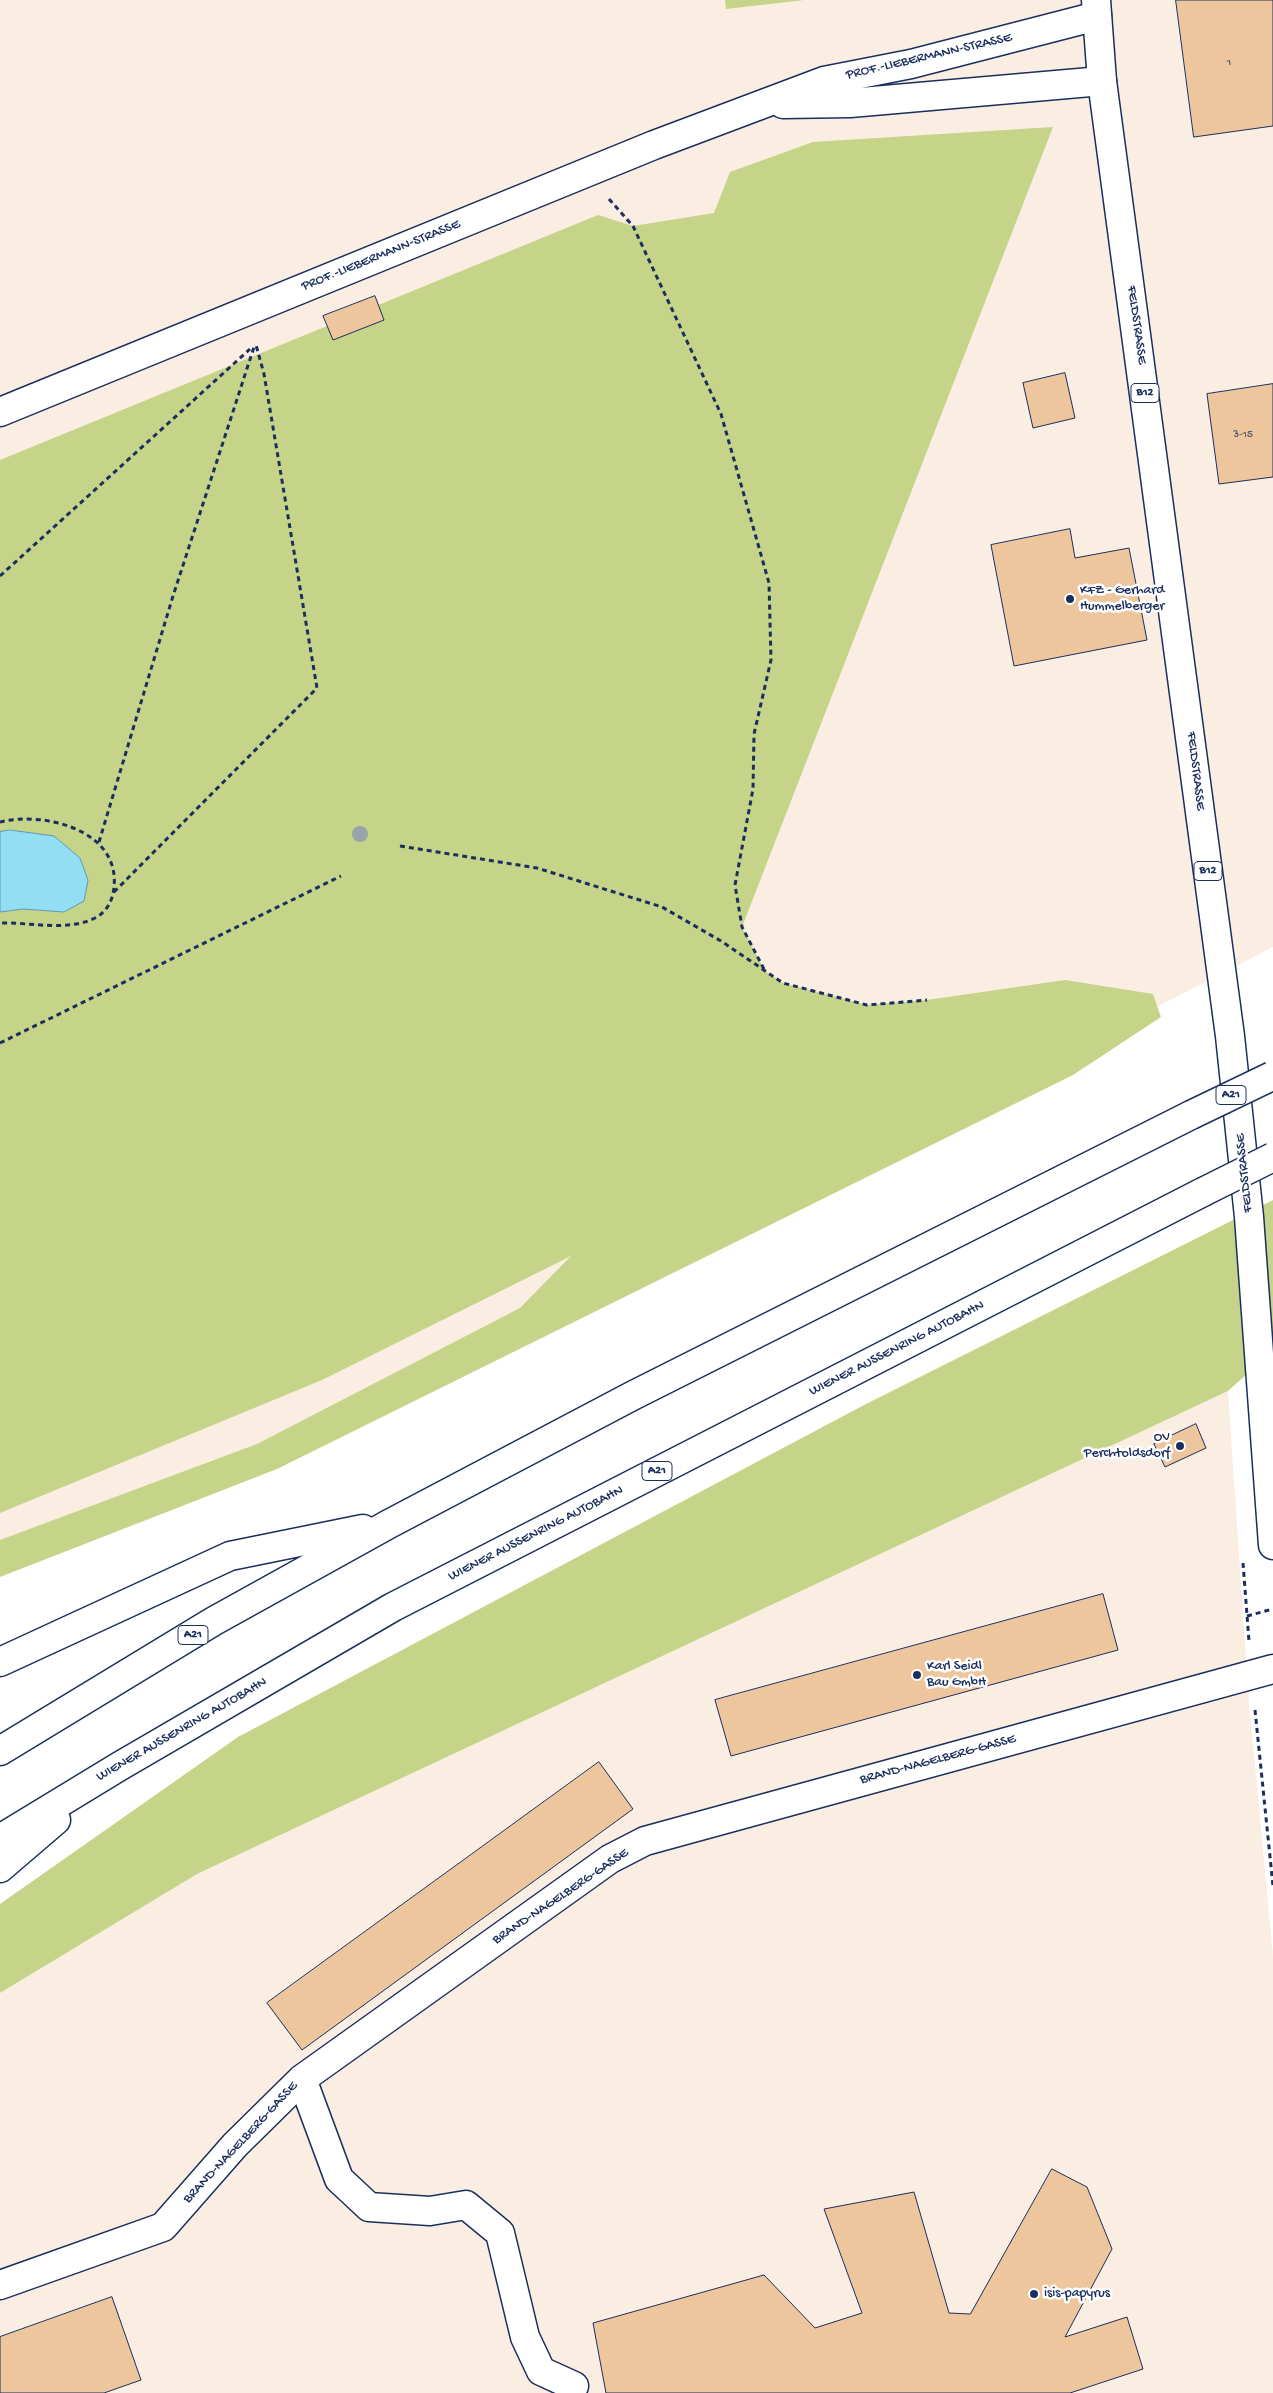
<!DOCTYPE html>
<html>
<head>
<meta charset="utf-8">
<style>
	body { margin:0 }
	canvas { display:block; background:#fff }
</style>
</head>
<body>
<canvas width="1273" height="2393"></canvas>
<script>
const context = document.querySelector('canvas').getContext('2d');
context.lineJoin = 'round';
function fillPath(path, color) {
  context.fillStyle = color;
  context.fill(path, 'evenodd');
}
function strokePath(path, color, width, dash) {
  context.strokeStyle = color;
  context.lineWidth = width;
  context.lineCap = dash ? 'butt' : 'round';
  context.setLineDash(dash || []);
  context.stroke(path);
}
function write(font, color, halo, rows, align = 'center') {
  context.font = font + ' "Gochi Hand",sans-serif';
  context.lineWidth = 5;
  context.setLineDash([]);
  context.textBaseline = 'middle';
  context.strokeStyle = halo;
  context.fillStyle = color;
  for (const [text, x, y, turn = 0] of rows) {
    context.save();
    context.translate(x, y);
    context.rotate((+turn || 0) * Math.PI / 180);
    context.textAlign = isNaN(turn) ? turn : align;
    if (halo) context.strokeText(text, 0, 0);
    context.fillText(text, 0, 0);
    context.restore();
  }
}
fillPath(new Path2D(`
	M 0,0 L 1273,0 L 1273,947 L 385,1406 L 0,1565 Z
	M 1228,1391 L 1249,1702 L 1273,1955 L 1273,2393 L 0,2393 L 0,1993 L 197,1874 Z`), '#faeee2');
fillPath(new Path2D(`
	M 725,0 L 804,0 L 726,9 Z
	M 1053,127 L 742,927 L 765,971 L 783,983 L 867,1005 L 927,1000 L 1065,980 L 1153,994 L 1161,1017 L 1073,1075 L 277,1469 L 0,1577 L 0,1540 L 257,1444 L 520,1308 L 571,1256 L 322,1380 L 0,1513 L 0,912 L 23,909 L 64,912 L 10,830 L 0,832 L 0,460 L 598,215 L 633,226 L 714,213 L 730,172 L 813,142 Z
	M 1273,1200 L 1273,1351 L 1228,1391 L 197,1874 L 0,1993 L 0,1904 L 238,1737 L 866,1404 Z`), '#c5d488');
const water = new Path2D(`
	M 10,830 L 54,836 L 80,858 L 88,880 L 84,901 L 64,912 L 23,909 L 0,912 L 0,832 Z`);
fillPath(water, '#92def2');
strokePath(water, '#6298b7', 1);
const building = new Path2D(`
	M 1176,0 L 1273,0 L 1273,126 L 1194,137 Z
	M 375,296 L 384,320 L 333,340 L 323,316 Z
	M 1065,373 L 1075,418 L 1033,428 L 1023,383 Z
	M 1273,384 L 1273,477 L 1219,484 L 1207,394 Z
	M 1070,529 L 1075,558 L 1129,548 L 1147,640 L 1014,666 L 991,545 Z
	M 1196,1424 L 1206,1448 L 1165,1467 L 1154,1444 Z
	M 1103,1594 L 1118,1650 L 731,1756 L 715,1700 Z
	M 599,1762 L 633,1809 L 302,2050 L 267,2003 Z
	M 1052,2169 L 1087,2187 L 1112,2249 L 1065,2337 L 1127,2317 L 1143,2369 L 1070,2393 L 606,2393 L 593,2323 L 764,2275 L 815,2328 L 862,2313 L 824,2209 L 914,2192 L 949,2313 L 970,2314 Z
	M 112,2297 L 141,2380 L 104,2393 L 0,2393 L 0,2337 Z`);
fillPath(building, '#edc69d');
strokePath(building, '#1b2f5e', 1);
const minor = new Path2D(`
	M 783,104 L 850,103 L 1102,81
	M 0,412 L 654,145 L 824,81 L 911,64 L 1097,16
	M 302,2079 L 339,2179 L 369,2207 L 430,2211 L 466,2205 L 500,2233 L 525,2337 L 541,2371 L 574,2386
	M 0,2285 L 163,2227 L 235,2145 L 302,2079 L 610,1859 L 645,1841 L 1273,1669`);
const major = new Path2D(`
	M 1096,0 L 1102,81 L 1230,1036 L 1249,1217 L 1273,1545`);
const highway = new Path2D(`
	M 0,1662 L 230,1556 L 363,1529
	M 0,1751 L 214,1621 L 389,1524 L 634,1395 L 1191,1115
	M 0,1839 L 120,1766 L 393,1607 L 1203,1192
	M 0,1868 L 56,1820`);
strokePath(minor, '#1b2f5e', 31);
strokePath(major, '#1b2f5e', 31);
strokePath(highway, '#1b2f5e', 31);
strokePath(new Path2D(`
	M 609,199 L 633,226 L 721,414 L 769,583 L 771,660 L 754,734 L 753,789 L 735,885 L 742,927 L 765,971
	M 0,576 L 250,349
	M 0,822 C 44,811 120,830 114,887 C 113,900 107,912 95,918 C 67,932 30,922 0,923
	M 99,842 L 173,596 L 255,344
	M 400,846 L 537,868 L 662,907 L 721,941 L 783,983 L 867,1005 L 927,1000
	M 114,892 L 317,688 L 264,374 L 256,345
	M 0,1043 L 341,876
	M 1243,1563 L 1249,1641
	M 1247,1616 L 1273,1609
	M 1255,1710 L 1273,1886`), '#1b2f5e', 3, [5, 4]);
strokePath(minor, '#fff', 28);
strokePath(major, '#fff', 28);
strokePath(highway, '#fff', 28);
const highwayBridge = new Path2D(`
	M 1191,1115 L 1272,1076
	M 1203,1192 L 1273,1157`);
strokePath(highwayBridge, '#1b2f5e', 31, []);
strokePath(highwayBridge, '#fff', 28);
context.fillStyle = '#99a3ac';
for (const [x, y] of [
	[360,834]
]) {
  context.beginPath();
  context.arc(x, y, 8, 0, 2 * Math.PI);
  context.fill();
}
for (const [x, y, r, color] of [
	[1070,599,5,"#1b2f5e"],
	[1180,1446,5,"#1b2f5e"],
	[917,1675,5,"#1b2f5e"],
	[1034,2294,5,"#1b2f5e"]
]) {
  const dot = new Path2D();
  dot.arc(x, y, r, 0, 2 * Math.PI);
  context.fillStyle = color;
  context.fill(dot);
  strokePath(dot, '#fff', 2);
}
write('11px', '#50556e', null, [
	["1",1229,63],
	["3-15",1243,435]
]);
for (const [x, y, w] of [
	[1145,393,28],
	[1208,871,28],
	[1231,1095,30],
	[657,1471,30],
	[193,1635,30]
]) {
  const box = new Path2D();
  box.roundRect(x - w / 2, y - 9.5, w, 19, 4);
  context.fillStyle = '#fff';
  context.fill(box);
  strokePath(box, '#1b2f5e', 1);
}
write('bold 12px', '#1b2f5e', null, [
	["B12",1145,393],
	["B12",1208,871],
	["A21",1231,1095],
	["A21",657,1471],
	["A21",193,1635]
]);
write('14px', '#1b2f5e', '#fff', [
	["PROF.-LIEBERMANN-STRASSE",929,57,-13],
	["PROF.-LIEBERMANN-STRASSE",381,256,-22],
	["FELDSTRASSE",1136,325,82],
	["FELDSTRASSE",1195,771,83],
	["FELDSTRASSE",1245,1173,-96],
	["WIENER AUSSENRING AUTOBAHN",897,1349,-27],
	["WIENER AUSSENRING AUTOBAHN",536,1534,-27],
	["WIENER AUSSENRING AUTOBAHN",182,1730,-30],
	["BRAND-NAGELBERG-GASSE",938,1760,-15],
	["BRAND-NAGELBERG-GASSE",561,1897,-34],
	["BRAND-NAGELBERG-GASSE",241,2143,-47]
]);
write('14px', '#1b2f5e', '#fff', [
	["KFZ - Gerhard",1080,591],
	["Hummelberger",1080,607],
	["OV",1170,1438,"right"],
	["Perchtoldsdorf",1170,1454,"right"],
	["Karl Seidl",927,1667],
	["Bau GmbH",927,1683],
	["isis-papyrus",1044,2294]
], 'left');
</script>
</body>
</html>
